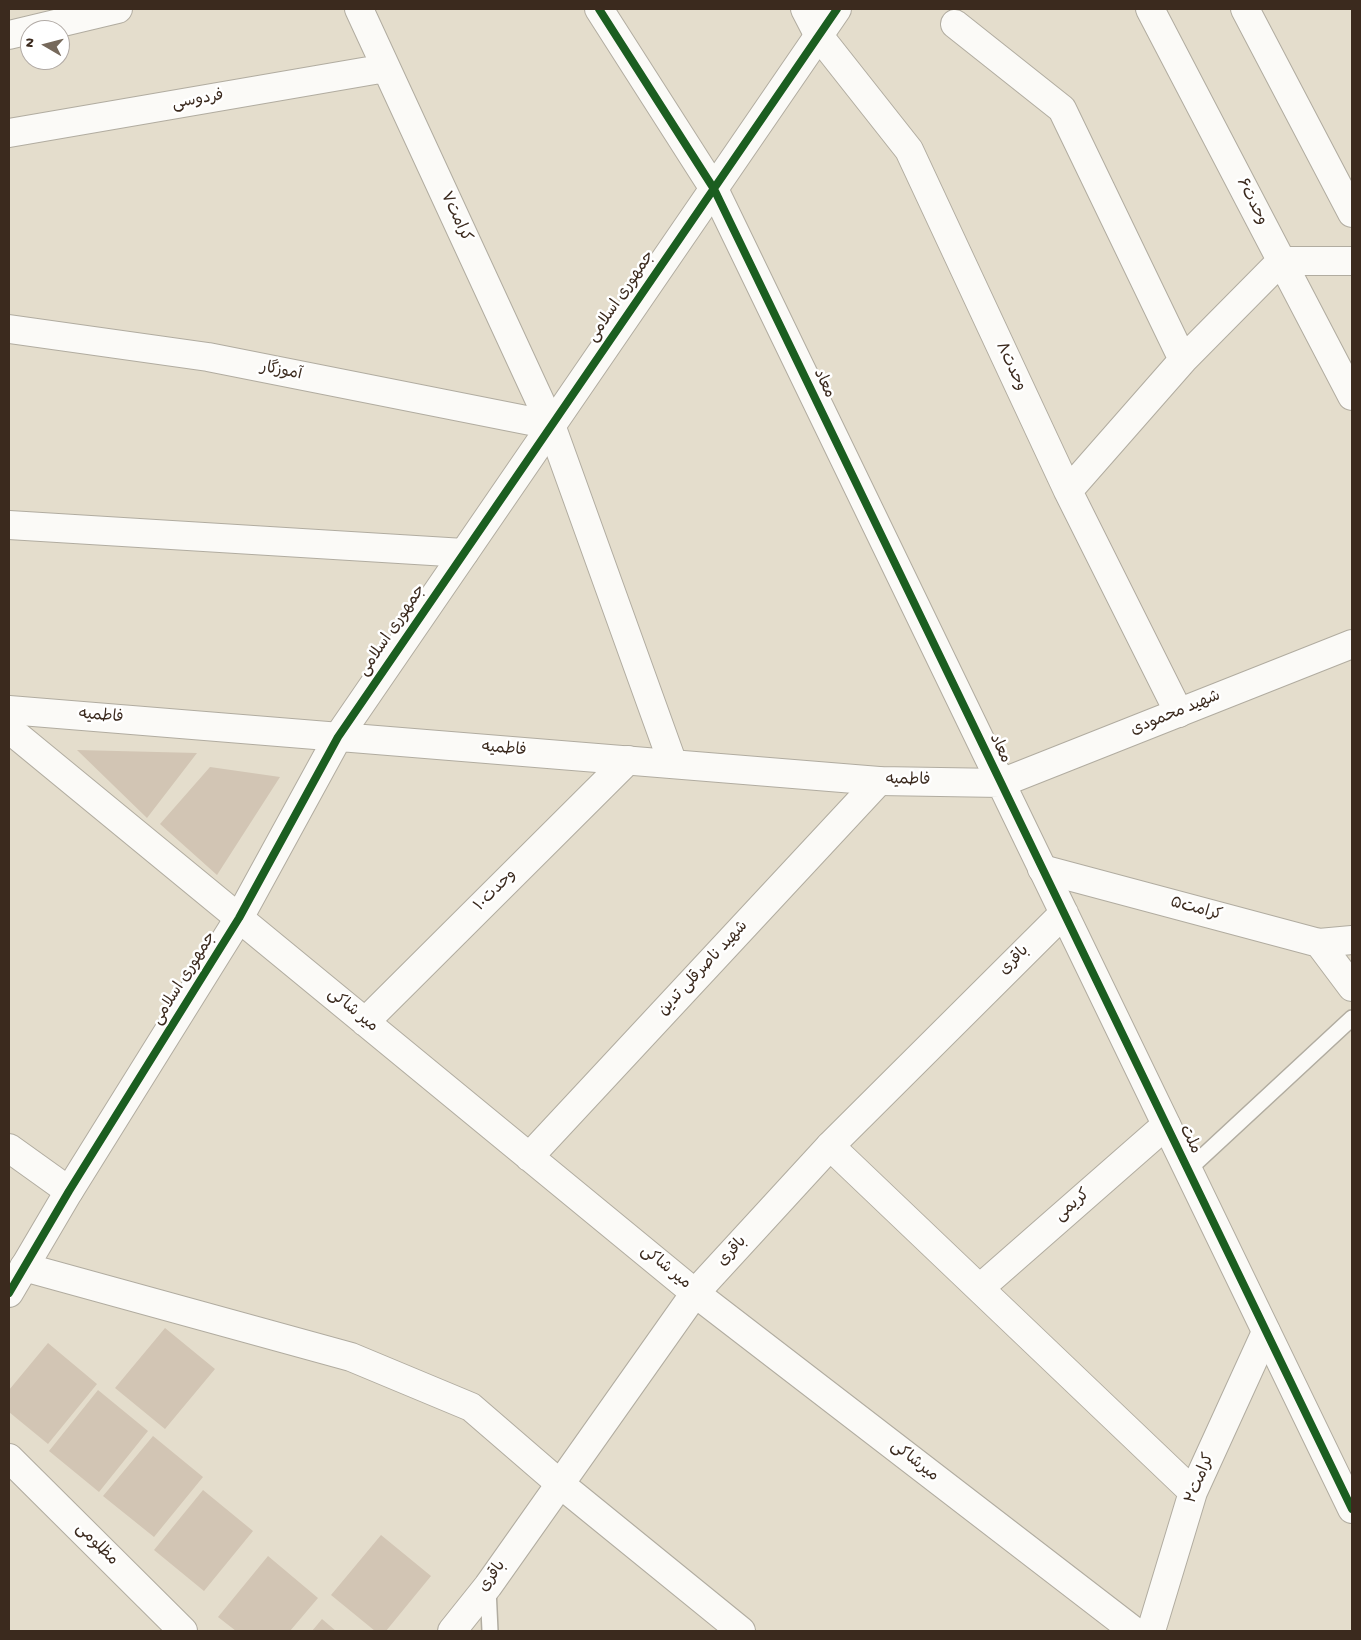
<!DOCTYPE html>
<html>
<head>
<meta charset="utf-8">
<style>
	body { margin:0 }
	#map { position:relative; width:1361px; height:1640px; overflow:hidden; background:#e4ddcc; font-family:"Gochi Hand",sans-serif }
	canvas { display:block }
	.frame { position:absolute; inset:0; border:10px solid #3b2a1e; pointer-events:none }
	.north { position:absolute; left:20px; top:20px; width:50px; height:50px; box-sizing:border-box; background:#fff; border:1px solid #b1aaa5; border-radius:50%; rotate:278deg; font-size:14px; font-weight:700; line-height:20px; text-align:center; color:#3b2a1e }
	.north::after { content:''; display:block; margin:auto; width:18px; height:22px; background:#76695b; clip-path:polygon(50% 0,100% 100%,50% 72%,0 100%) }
</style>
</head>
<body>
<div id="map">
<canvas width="1361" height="1640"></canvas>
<div class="frame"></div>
<div class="north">N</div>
</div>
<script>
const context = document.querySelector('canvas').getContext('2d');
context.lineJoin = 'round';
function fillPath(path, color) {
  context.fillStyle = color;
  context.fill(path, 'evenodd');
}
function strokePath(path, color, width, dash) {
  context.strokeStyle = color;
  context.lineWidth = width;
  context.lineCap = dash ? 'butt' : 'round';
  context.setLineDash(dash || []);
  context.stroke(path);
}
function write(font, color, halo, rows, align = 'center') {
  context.font = font + ' "Gochi Hand","Playpen Sans Arabic",sans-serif';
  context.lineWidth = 5;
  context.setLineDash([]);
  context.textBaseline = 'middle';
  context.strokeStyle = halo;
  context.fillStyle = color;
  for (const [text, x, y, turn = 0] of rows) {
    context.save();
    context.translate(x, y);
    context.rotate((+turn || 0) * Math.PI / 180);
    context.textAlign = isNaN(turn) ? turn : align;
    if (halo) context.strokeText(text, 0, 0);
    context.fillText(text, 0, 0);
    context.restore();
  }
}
fillPath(new Path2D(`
	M 77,750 L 197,753 L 147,818 Z
	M 210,767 L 280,777 L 217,875 L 160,824 Z
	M 165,1328 L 215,1369 L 165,1429 L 115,1388 Z
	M 48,1343 L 97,1384 L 48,1444 L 9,1412 L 9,1390 Z
	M 98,1390 L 148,1431 L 99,1492 L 49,1451 Z
	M 153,1436 L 203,1477 L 154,1537 L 103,1496 Z
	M 203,1490 L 253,1531 L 204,1591 L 154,1550 Z
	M 381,1535 L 431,1576 L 386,1631 L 375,1631 L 331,1595 Z
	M 268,1556 L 318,1598 L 290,1631 L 236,1631 L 218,1617 Z
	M 322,1619 L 336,1631 L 312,1631 Z`), '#d2c5b4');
const lane = new Path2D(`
	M 1188,1170 L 1352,1018
	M 488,1588 L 490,1631`);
const street = new Path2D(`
	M 359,9 L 551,425 L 673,764
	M 599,9 L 714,189 L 1001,783
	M 805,9 L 819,36 L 909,150 L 1068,491 L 1179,713
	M 1150,9 L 1352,396
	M 1245,9 L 1352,213
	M 955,24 L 1062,109 L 1183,360
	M 9,35 L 118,9
	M 9,133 L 386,68
	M 9,329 L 208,357 L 551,425
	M 1068,491 L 1183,360 L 1281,261 L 1352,261
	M 9,525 L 464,553
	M 9,729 L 695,1293 L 1134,1631
	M 1042,869 L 1319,943 L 1352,940
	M 1319,943 L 1352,987
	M 365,1022 L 628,760
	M 830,1146 L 1193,1492
	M 9,1148 L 69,1191
	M 529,1157 L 879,781
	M 24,1267 L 351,1357 L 471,1407 L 559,1483 L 741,1631
	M 980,1288 L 1166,1125
	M 9,1458 L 183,1631
	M 1151,1631 L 1193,1492 L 1266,1332`);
const secondary = new Path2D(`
	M 9,710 L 879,781 L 1001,783 L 1352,644
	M 1001,783 L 1352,1509
	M 9,1293 L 69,1191 L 239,918 L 338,737 L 837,9
	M 452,1631 L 488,1586 L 695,1293 L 830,1146 L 1064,913`);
strokePath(lane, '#b1aca0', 18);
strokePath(street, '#b1aca0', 30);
strokePath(secondary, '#b1aca0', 30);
strokePath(lane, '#fbfaf7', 15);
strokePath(street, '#fbfaf7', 28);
strokePath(secondary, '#fbfaf7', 28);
strokePath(new Path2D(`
	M 599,9 L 714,189 L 1352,1509
	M 9,1293 L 69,1191 L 239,918 L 338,737 L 837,9`), '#1b5e20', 8);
write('16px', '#3b2a1e', '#fff', [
	["فردوسی",198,101,-10],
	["وحدت۶",1251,202,63],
	["کرامت۷",455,217,65],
	["جمهوری اسلامی",622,297,-56],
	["وحدت۸",1010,367,65],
	["آموزگار",281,372,11],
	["معاد",823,384,64],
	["جمهوری اسلامی",393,631,-56],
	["شهید محمودی",1176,714,-22],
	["فاطمیه",101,717,5],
	["معاد",999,749,64],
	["فاطمیه",504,750,5],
	["فاطمیه",908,781,1],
	["وحدت۱۰",496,891,-45],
	["کرامت۵",1196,910,15],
	["باقری",1015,961,-45],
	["شهید ناصرقلی تدین",704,969,-47],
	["جمهوری اسلامی",185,979,-58],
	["میر شاکی",352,1011,39],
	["ملت",1189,1140,64],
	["کریمی",1073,1206,-41],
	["باقری",733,1252,-47],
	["میر شاکی",665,1268,39],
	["میرشاکی",914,1462,38],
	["کرامت۲",1201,1479,-68],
	["مظلومی",96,1545,45],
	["باقری",493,1577,-54]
]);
</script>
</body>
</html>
